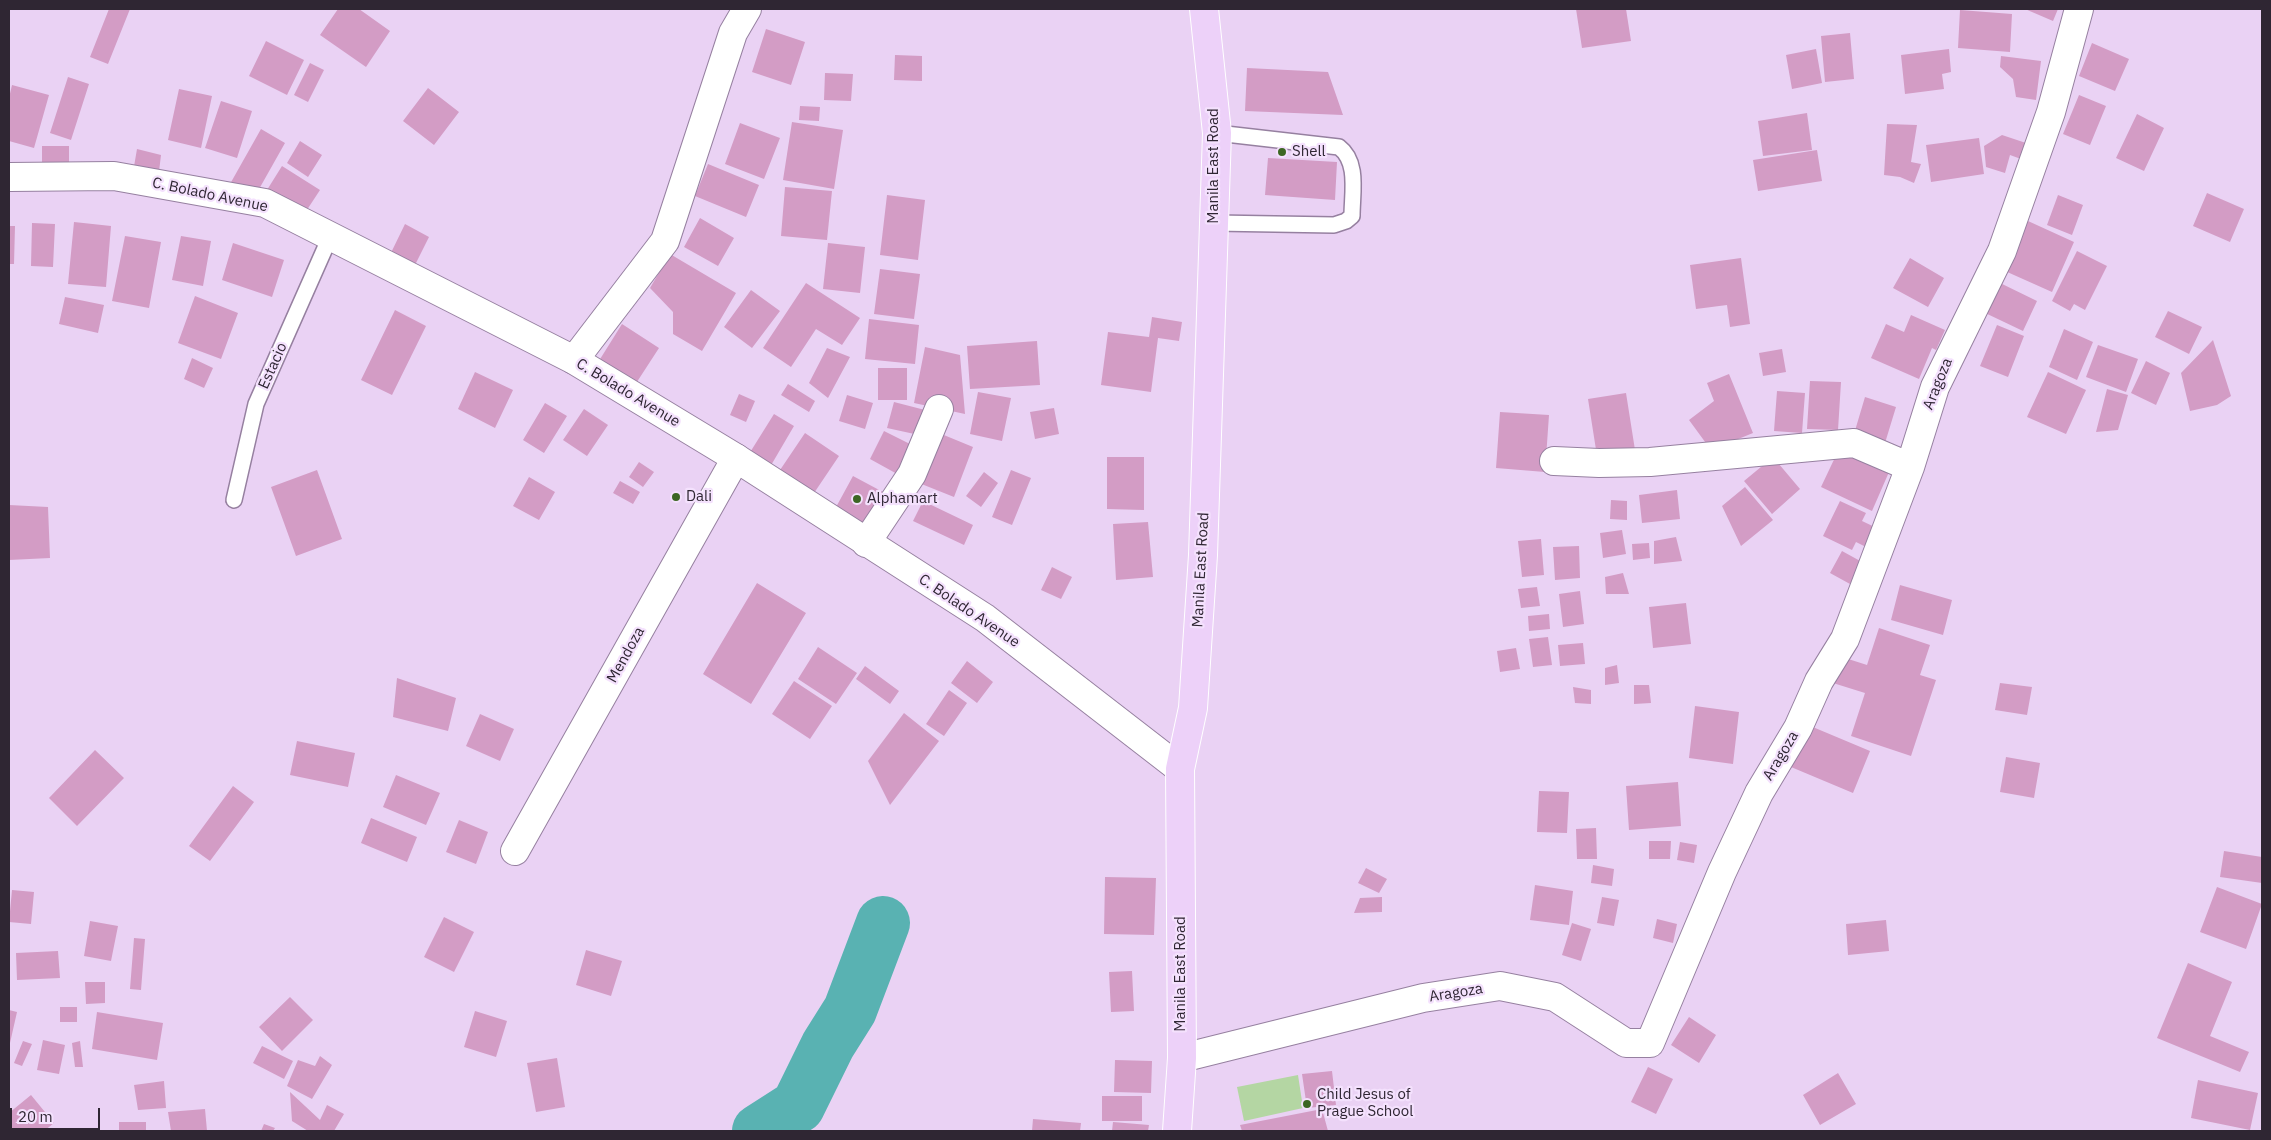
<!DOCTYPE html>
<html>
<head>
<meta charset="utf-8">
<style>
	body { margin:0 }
	#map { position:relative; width:2271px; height:1140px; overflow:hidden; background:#ead2f4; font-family:"IBM Plex Sans",sans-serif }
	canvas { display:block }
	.frame { position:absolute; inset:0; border:10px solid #2f2633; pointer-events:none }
	.scale { position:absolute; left:10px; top:1108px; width:90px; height:22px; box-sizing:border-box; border:2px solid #2f2633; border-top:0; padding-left:6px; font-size:15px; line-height:18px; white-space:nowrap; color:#2f2633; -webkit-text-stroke:4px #f4e1fd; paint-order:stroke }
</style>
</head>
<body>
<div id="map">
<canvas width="2271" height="1140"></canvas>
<div class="frame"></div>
<div class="scale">20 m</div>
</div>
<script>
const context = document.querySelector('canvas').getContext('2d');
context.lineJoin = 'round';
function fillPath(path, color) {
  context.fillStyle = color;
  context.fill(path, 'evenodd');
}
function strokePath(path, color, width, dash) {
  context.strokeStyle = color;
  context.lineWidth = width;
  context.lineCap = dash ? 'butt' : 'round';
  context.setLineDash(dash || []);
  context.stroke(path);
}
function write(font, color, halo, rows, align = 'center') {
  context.font = font + ' "IBM Plex Sans",sans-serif';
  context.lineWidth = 4.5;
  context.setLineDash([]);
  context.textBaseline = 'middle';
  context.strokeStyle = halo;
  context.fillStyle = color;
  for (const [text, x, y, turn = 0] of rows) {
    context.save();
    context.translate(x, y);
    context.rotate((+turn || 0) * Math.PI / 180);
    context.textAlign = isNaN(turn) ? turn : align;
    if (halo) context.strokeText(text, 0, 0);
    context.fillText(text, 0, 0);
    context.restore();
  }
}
fillPath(new Path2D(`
	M 1298,1075 L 1303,1108 L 1244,1121 L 1237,1087 Z`), '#b4d6a3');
strokePath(new Path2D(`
	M 759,1131 L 798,1106 L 828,1045 L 850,1010 L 883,923`), '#59b2b2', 54);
fillPath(new Path2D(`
	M 109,9 L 130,9 L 108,64 L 90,57 Z
	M 338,9 L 359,9 L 390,31 L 366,67 L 320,35 Z
	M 1576,9 L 1626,9 L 1631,41 L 1582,48 Z
	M 2025,9 L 2058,9 L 2053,21 Z
	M 1960,10 L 2012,14 L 2010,52 L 1958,48 Z
	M 766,29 L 805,42 L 791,85 L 752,72 Z
	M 1850,33 L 1854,79 L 1825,82 L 1821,36 Z
	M 266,41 L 304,60 L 287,95 L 249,76 Z
	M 2092,43 L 2129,59 L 2115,91 L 2079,76 Z
	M 1816,49 L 1822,83 L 1792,89 L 1786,55 Z
	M 1949,49 L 1951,72 L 1942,74 L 1944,89 L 1905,94 L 1901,55 Z
	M 895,55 L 922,56 L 922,81 L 894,80 Z
	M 2001,56 L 2041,61 L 2036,100 L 2016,97 L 2013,79 L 2000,67 Z
	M 310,63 L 324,70 L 308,102 L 294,95 Z
	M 1247,68 L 1328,72 L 1343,115 L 1245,111 Z
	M 825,73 L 853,74 L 851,101 L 824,100 Z
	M 68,77 L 89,84 L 71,140 L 50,133 Z
	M 12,85 L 49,95 L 34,148 L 9,141 L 9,98 Z
	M 428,88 L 459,112 L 434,145 L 403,121 Z
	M 179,89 L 212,96 L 201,148 L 168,140 Z
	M 2079,95 L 2106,106 L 2090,145 L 2063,134 Z
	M 221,101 L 252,111 L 237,158 L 205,148 Z
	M 800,106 L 820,107 L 819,121 L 799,120 Z
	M 1807,113 L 1812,150 L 1763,156 L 1758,121 Z
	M 2137,114 L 2164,128 L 2144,171 L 2116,158 Z
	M 792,122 L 843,130 L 834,189 L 783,180 Z
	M 740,123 L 780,138 L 764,179 L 725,164 Z
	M 1887,124 L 1917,125 L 1911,162 L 1921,164 L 1914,183 L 1900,177 L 1884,175 Z
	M 261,129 L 285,143 L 254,198 L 230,184 Z
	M 2002,135 L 2026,143 L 2021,159 L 2010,155 L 2005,173 L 1986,167 L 1984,146 Z
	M 1979,138 L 1984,174 L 1931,182 L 1926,145 Z
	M 300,141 L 322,155 L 308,177 L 287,163 Z
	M 42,146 L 69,146 L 69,175 L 42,174 Z
	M 137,149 L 161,155 L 157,188 L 131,184 Z
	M 1817,150 L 1822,181 L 1758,191 L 1753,160 Z
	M 1268,158 L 1337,162 L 1335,200 L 1265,195 Z
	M 708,164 L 759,185 L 746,217 L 695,196 Z
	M 282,166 L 320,190 L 299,222 L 262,198 Z
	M 785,187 L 832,191 L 827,240 L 781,236 Z
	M 2207,193 L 2244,209 L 2230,242 L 2193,226 Z
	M 887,195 L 925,200 L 918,260 L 880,255 Z
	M 2058,195 L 2083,205 L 2072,235 L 2047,225 Z
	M 700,218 L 734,238 L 718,266 L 684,247 Z
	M 2028,221 L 2074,242 L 2052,292 L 2005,271 Z
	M 74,222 L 111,226 L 106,287 L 68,284 Z
	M 32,223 L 55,224 L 53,267 L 31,266 Z
	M 405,224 L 429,237 L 411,273 L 387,261 Z
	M 9,226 L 15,226 L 14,264 L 9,264 Z
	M 125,236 L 161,242 L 149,308 L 112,301 Z
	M 181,236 L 211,241 L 203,286 L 172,280 Z
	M 233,243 L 284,260 L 272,297 L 222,280 Z
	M 828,243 L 865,247 L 860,293 L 823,289 Z
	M 2077,251 L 2107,266 L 2085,310 L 2074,304 L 2070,311 L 2052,301 Z
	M 670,254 L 736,293 L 702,351 L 673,334 L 673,312 L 650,288 Z
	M 1741,258 L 1750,324 L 1730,327 L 1727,305 L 1696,309 L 1690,265 Z
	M 1910,258 L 1944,278 L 1928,307 L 1893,288 Z
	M 880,269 L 920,274 L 914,319 L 874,314 Z
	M 1996,281 L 2037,301 L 2023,331 L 1981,311 Z
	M 806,283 L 860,318 L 842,345 L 816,329 L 791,367 L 763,348 Z
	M 751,290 L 780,311 L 752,348 L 724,327 Z
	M 195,296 L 238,313 L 221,359 L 178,343 Z
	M 65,297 L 104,305 L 98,333 L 59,324 Z
	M 395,310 L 426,326 L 392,395 L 361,380 Z
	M 2168,311 L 2202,327 L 2189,354 L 2155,337 Z
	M 1911,315 L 1945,330 L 1936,350 L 1932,348 L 1919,379 L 1871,358 L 1886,324 L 1904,332 Z
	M 1152,317 L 1182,322 L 1179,341 L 1158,338 L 1151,392 L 1101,385 L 1108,332 L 1149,337 Z
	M 869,319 L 919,325 L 915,364 L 865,359 Z
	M 622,324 L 659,348 L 633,388 L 597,364 Z
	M 1997,325 L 2024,336 L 2008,377 L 1980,366 Z
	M 2064,329 L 2093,342 L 2077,380 L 2049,367 Z
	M 2213,340 L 2231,396 L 2217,405 L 2190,411 L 2181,373 Z
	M 1037,341 L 1040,385 L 970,389 L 967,346 Z
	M 2098,345 L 2138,359 L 2126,392 L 2086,377 Z
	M 925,347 L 960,355 L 965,414 L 914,403 Z
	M 827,348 L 850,357 L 828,398 L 809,383 Z
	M 1782,349 L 1786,372 L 1763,376 L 1759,353 Z
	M 192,358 L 213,368 L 204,388 L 184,379 Z
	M 2146,361 L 2170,373 L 2156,405 L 2131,393 Z
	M 878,368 L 907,368 L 907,400 L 878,400 Z
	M 475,372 L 513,390 L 495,428 L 458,409 Z
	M 2048,372 L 2086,390 L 2066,434 L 2027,417 Z
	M 1729,374 L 1753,433 L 1711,450 L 1689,420 L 1714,401 L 1707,383 Z
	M 1810,381 L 1841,382 L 1838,430 L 1807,429 Z
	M 788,384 L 815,401 L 809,412 L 781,395 Z
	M 2107,389 L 2128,395 L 2118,430 L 2096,432 Z
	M 1777,391 L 1805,393 L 1802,433 L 1774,431 Z
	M 978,392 L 1011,398 L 1002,441 L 970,434 Z
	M 1626,393 L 1635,450 L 1597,456 L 1588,399 Z
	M 739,394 L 755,401 L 746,422 L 730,415 Z
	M 847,395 L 873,403 L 865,429 L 839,421 Z
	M 1865,397 L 1896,407 L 1885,443 L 1854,434 Z
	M 894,402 L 925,410 L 919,435 L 887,428 Z
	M 545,403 L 567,416 L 544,453 L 523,440 Z
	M 1054,408 L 1059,434 L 1035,439 L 1030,412 Z
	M 584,409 L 608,425 L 587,456 L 563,440 Z
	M 1500,412 L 1549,415 L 1545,472 L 1496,468 Z
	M 774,414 L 794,426 L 770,467 L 749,454 Z
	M 884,431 L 914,446 L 899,475 L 870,459 Z
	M 805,433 L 839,456 L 810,499 L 776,476 Z
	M 939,433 L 973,447 L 954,497 L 919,483 Z
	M 1839,449 L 1889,472 L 1872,511 L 1821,487 Z
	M 1107,457 L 1144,457 L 1144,510 L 1107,509 Z
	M 1773,457 L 1800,489 L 1772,514 L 1744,481 Z
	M 639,462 L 654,472 L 643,487 L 629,477 Z
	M 317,470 L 342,539 L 296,556 L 271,487 Z
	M 1011,470 L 1031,478 L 1012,525 L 992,517 Z
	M 984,472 L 998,483 L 981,507 L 966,496 Z
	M 853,476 L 896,499 L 877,532 L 835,509 Z
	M 529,477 L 555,492 L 539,520 L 513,506 Z
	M 620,481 L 640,492 L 633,504 L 613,493 Z
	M 1745,487 L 1773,520 L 1741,546 L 1722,506 Z
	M 1677,490 L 1680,519 L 1642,523 L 1639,495 Z
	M 1611,500 L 1627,501 L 1627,520 L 1610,519 Z
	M 923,501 L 973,525 L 964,545 L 913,521 Z
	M 1840,501 L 1866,513 L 1862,521 L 1881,530 L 1872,550 L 1856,542 L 1852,550 L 1823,536 Z
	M 9,505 L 48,507 L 50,558 L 9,560 Z
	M 1148,522 L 1153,577 L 1116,580 L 1113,524 Z
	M 1622,530 L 1626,554 L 1603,558 L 1600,533 Z
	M 1676,537 L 1682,561 L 1654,564 L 1654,541 Z
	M 1541,539 L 1544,575 L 1522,577 L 1518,541 Z
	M 1649,543 L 1650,558 L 1633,560 L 1632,544 Z
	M 1579,546 L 1580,578 L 1555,580 L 1553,547 Z
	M 1842,551 L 1862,562 L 1850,584 L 1830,573 Z
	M 1052,567 L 1072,577 L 1061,599 L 1041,590 Z
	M 1623,573 L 1629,594 L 1606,594 L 1605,577 Z
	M 757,583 L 806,613 L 751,704 L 703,674 Z
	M 1900,585 L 1952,600 L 1943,635 L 1891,620 Z
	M 1537,587 L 1540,606 L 1521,608 L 1518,589 Z
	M 1580,591 L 1584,624 L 1563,627 L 1559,594 Z
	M 1686,603 L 1691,644 L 1653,648 L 1649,607 Z
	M 1549,614 L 1550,629 L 1529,631 L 1528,616 Z
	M 1879,628 L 1930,645 L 1920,675 L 1936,680 L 1911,756 L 1851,736 L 1865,693 L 1833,683 L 1842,657 L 1867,665 Z
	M 1548,637 L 1552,665 L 1533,667 L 1529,639 Z
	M 1583,643 L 1585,664 L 1560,666 L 1558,645 Z
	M 818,647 L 857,673 L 836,704 L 798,679 Z
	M 1516,648 L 1520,669 L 1500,672 L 1497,651 Z
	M 967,661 L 993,682 L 977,703 L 951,683 Z
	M 1617,665 L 1619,683 L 1605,685 L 1605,668 Z
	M 865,666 L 899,691 L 890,704 L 856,679 Z
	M 397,678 L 456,698 L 448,731 L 393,717 Z
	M 794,681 L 832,706 L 810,739 L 772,714 Z
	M 2000,683 L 2032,687 L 2027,715 L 1995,710 Z
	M 1634,685 L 1649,685 L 1651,703 L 1634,704 Z
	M 1573,687 L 1591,690 L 1591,704 L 1575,703 Z
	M 949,690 L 967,703 L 944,736 L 926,724 Z
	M 1695,706 L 1739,712 L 1733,764 L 1689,758 Z
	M 904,713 L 939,741 L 890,805 L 868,761 Z
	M 480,714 L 514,729 L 500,761 L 466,746 Z
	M 1808,725 L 1870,751 L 1853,793 L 1791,767 Z
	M 297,741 L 355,753 L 348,787 L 290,775 Z
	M 95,750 L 124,778 L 77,826 L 49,798 Z
	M 2006,757 L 2040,763 L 2034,798 L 2000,792 Z
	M 396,775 L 440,793 L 426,825 L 383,807 Z
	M 1678,782 L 1681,826 L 1629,830 L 1626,786 Z
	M 233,786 L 254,802 L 210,861 L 189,846 Z
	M 1539,791 L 1569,792 L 1567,833 L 1537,832 Z
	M 371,818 L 417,837 L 407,862 L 361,843 Z
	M 459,820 L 488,832 L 476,864 L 446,852 Z
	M 1596,828 L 1597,859 L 1577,859 L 1576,829 Z
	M 1649,841 L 1671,841 L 1670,859 L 1649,859 Z
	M 1680,842 L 1697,845 L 1694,863 L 1677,860 Z
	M 2224,851 L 2262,857 L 2262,883 L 2220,877 Z
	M 1593,865 L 1614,869 L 1612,886 L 1591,883 Z
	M 1366,868 L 1387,879 L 1379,893 L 1358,883 Z
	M 1105,877 L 1156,878 L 1154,935 L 1104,934 Z
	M 1535,885 L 1573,891 L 1569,925 L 1530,920 Z
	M 2217,887 L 2262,904 L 2246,949 L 2200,932 Z
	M 12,890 L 34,892 L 31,924 L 9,922 Z
	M 1382,897 L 1382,912 L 1354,913 L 1360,898 Z
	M 1602,897 L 1619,900 L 1614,926 L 1597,923 Z
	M 444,917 L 474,932 L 454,972 L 424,957 Z
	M 1657,919 L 1677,924 L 1673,943 L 1653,938 Z
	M 1886,920 L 1889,951 L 1848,955 L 1846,924 Z
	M 90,921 L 118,926 L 111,961 L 84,956 Z
	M 1572,923 L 1591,929 L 1581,961 L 1562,955 Z
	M 134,938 L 145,939 L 141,990 L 130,989 Z
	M 586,950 L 622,961 L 611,996 L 576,985 Z
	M 58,951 L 60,978 L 17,980 L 16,953 Z
	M 2188,963 L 2232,982 L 2210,1036 L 2249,1052 L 2240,1072 L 2157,1038 Z
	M 1132,971 L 1134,1011 L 1111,1012 L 1109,972 Z
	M 85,982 L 105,982 L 105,1003 L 86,1004 Z
	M 290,997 L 313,1020 L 282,1051 L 259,1027 Z
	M 60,1007 L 77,1007 L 77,1022 L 60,1022 Z
	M 9,1010 L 17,1012 L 10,1043 L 9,1043 Z
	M 475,1011 L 507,1021 L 496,1057 L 464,1047 Z
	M 97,1012 L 163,1023 L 157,1060 L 92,1049 Z
	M 1689,1017 L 1716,1035 L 1699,1063 L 1671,1045 Z
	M 43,1040 L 65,1045 L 59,1074 L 37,1070 Z
	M 23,1041 L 32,1044 L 22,1066 L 14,1063 Z
	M 80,1041 L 83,1067 L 75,1067 L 72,1043 Z
	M 262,1046 L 293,1061 L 284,1079 L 253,1063 Z
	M 320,1056 L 332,1065 L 312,1099 L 287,1086 L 298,1060 L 315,1066 Z
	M 557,1058 L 565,1107 L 536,1112 L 527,1063 Z
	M 1115,1060 L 1152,1061 L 1151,1093 L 1114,1092 Z
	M 1648,1067 L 1673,1079 L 1656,1114 L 1631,1102 Z
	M 1332,1071 L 1336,1105 L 1307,1108 L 1302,1074 Z
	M 1838,1073 L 1856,1104 L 1820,1125 L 1803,1095 Z
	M 2198,1080 L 2258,1093 L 2250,1130 L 2191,1118 Z
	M 164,1081 L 166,1108 L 138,1110 L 134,1085 Z
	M 290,1092 L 320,1120 L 327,1105 L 344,1114 L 334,1131 L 308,1131 L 292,1121 Z
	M 31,1095 L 54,1123 L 44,1131 L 9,1131 L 9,1113 Z
	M 1102,1096 L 1142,1096 L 1142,1121 L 1102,1121 Z
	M 205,1109 L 207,1131 L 171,1131 L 168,1112 Z
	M 1322,1109 L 1328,1131 L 1242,1131 L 1240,1125 Z
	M 1033,1119 L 1081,1123 L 1080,1131 L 1032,1131 Z
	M 119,1122 L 146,1122 L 146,1131 L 119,1131 Z
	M 1113,1122 L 1149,1125 L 1148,1131 L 1112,1131 Z
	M 264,1124 L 275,1128 L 273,1131 L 261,1131 Z`), '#d39cc5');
const lane = new Path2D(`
	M 1215,223 L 1334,225 L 1346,221 L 1352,216 C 1352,193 1359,162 1339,147 L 1217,133
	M 234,500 L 256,404 L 330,237`);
const street = new Path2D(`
	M 574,360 L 665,241 L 733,33 L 747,9
	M 1554,461 L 1599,463 L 1650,462 L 1854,443 L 1910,467
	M 866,543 L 912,474 L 939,409
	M 515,851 L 736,458
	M 1182,1058 L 1423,998 L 1500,986 L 1555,997 L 1626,1043 L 1650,1043 L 1722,872 L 1759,793 L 1798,728 L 1819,681 L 1845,639 L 1910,467 L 1935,387 L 2002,251 L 2051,112 L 2079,9`);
const secondary = new Path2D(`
	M 9,177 L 114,176 L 265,203 L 574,360 L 736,458 L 985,618 L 1180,769`);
const primary = new Path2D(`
	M 1177,1131 L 1182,1058 L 1180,769 L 1193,708 L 1203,555 L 1217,133 L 1204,9`);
strokePath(lane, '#9680a0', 18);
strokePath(street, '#9680a0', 30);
strokePath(secondary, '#9680a0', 30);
strokePath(primary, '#fff', 30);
strokePath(lane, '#fff', 15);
strokePath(street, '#fff', 28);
strokePath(secondary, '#fff', 28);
strokePath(primary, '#edd1f9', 28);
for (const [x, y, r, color] of [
	[1282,152,5,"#3c6623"],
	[676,497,5,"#3c6623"],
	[857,499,5,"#3c6623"],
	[1307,1104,5,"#3c6623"]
]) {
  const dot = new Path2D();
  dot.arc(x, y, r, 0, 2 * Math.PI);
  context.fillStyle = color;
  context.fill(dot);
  strokePath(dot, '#f4e1fd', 2);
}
write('15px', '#2f2633', '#f4e1fd', [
	["Shell",1292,152],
	["Dali",686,497],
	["Alphamart",867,499],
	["Child Jesus of",1317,1095],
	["Prague School",1317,1112]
], 'left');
write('15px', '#2f2633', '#f4e1fd', [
	["Manila East Road",1214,166,-90],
	["C. Bolado Avenue",210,195,12],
	["Estacio",273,366,-66],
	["Aragoza",1938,384,-68],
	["C. Bolado Avenue",628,393,31],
	["Manila East Road",1201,570,-87],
	["C. Bolado Avenue",969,611,34],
	["Mendoza",626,655,-61],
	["Aragoza",1781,756,-59],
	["Manila East Road",1181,974,-90],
	["Aragoza",1456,993,-9]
]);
</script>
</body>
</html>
